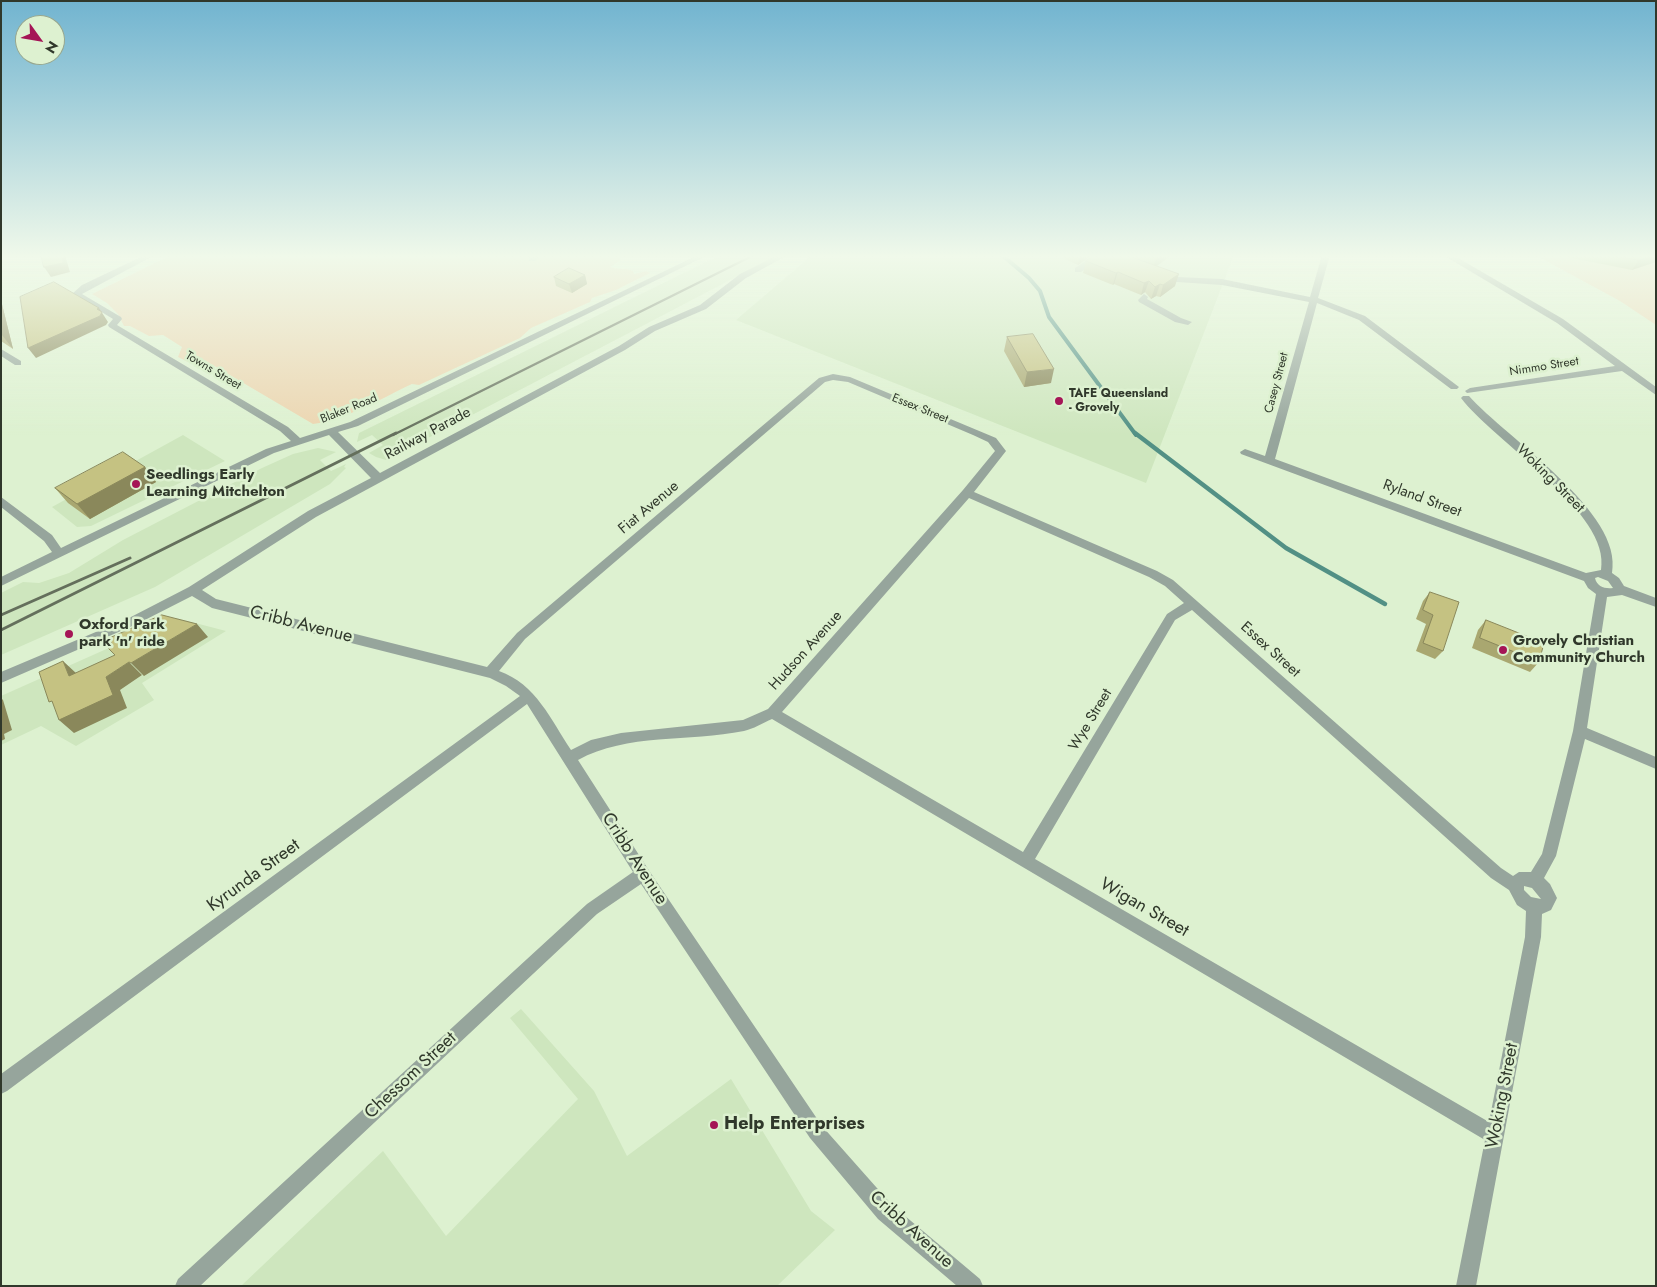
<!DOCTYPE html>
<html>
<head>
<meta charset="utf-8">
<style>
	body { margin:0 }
	#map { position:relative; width:1657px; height:1287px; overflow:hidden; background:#ddf1d0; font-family:Jost,sans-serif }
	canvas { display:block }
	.frame { position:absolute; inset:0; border:2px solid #30382b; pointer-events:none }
	.north { position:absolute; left:15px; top:15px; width:50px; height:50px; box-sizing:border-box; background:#ddf1d0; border:1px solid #98a78e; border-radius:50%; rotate:122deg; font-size:14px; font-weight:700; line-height:20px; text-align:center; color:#30382b }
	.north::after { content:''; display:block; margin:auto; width:18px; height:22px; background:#a51556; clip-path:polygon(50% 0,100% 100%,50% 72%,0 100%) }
</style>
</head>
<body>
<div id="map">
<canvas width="1657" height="1287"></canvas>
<div class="frame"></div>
<div class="north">N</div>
</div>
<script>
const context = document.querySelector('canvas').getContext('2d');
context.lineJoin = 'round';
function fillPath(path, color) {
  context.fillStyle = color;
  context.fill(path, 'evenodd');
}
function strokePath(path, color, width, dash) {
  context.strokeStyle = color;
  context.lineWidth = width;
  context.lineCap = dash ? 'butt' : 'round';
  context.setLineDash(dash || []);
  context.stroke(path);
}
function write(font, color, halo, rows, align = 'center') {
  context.font = font + ' Jost,sans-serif';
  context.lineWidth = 5;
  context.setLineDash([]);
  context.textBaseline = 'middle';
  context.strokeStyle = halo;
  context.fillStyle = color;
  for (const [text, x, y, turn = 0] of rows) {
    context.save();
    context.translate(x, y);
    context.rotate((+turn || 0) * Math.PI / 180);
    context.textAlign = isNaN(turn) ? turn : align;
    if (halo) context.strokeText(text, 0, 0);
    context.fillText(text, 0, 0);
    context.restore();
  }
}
fillPath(new Path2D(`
	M 720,255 L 778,255 L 386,460 L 376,457 L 369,453 L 383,445 L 372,435 L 357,442 L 359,433 Z
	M 812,255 L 1234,255 L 1146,483 L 736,320 Z
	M 183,435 L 225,461 L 91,526 L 77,527 L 52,507 Z
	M 318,448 L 336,452 L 320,460 L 331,471 L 346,464 L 344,467 L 346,468 L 330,484 L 155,587 L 1,655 L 1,593 L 23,582 L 39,583 L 69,573 L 123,540 L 262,468 L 293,454 Z
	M 176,618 L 226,631 L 142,683 L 154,700 L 76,746 L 41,726 L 1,745 L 1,696 Z
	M 521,1009 L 594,1091 L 627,1156 L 731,1079 L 811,1211 L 835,1230 L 777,1286 L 241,1286 L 383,1151 L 446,1236 L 578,1099 L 510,1018 Z`), '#cee6be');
fillPath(new Path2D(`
	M 171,255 L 588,255 C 599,258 608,255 620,255 L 620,261 L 610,267 C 618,270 624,267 633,271 L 634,274 L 646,271 L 650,273 L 616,290 L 592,298 L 590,302 L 531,328 L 520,338 L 419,385 L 412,384 C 380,399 348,419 313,424 L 206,361 L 188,362 L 178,357 L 182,347 L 163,335 L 149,336 L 130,326 L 124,326 L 118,314 L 107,303 L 92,294 Z
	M 1535,255 L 1656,255 L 1656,325 L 1620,301 Z`), '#ecd5b0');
strokePath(new Path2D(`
	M 1002,255 L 1029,278 L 1040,291 L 1049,317 L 1136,435`), '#529085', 4);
strokePath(new Path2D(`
	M 1135,433 L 1286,548 L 1385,604`), '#529085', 4.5);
fillPath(new Path2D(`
	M 145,255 L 155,255 L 82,294 L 121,317 L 122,319 L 117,325 L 288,427 L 300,438 L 350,422 L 698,255 L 708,255 L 358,426 L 338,432 L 380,473 L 619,346 L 649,327 L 700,305 L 740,274 L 778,255 L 788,255 L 746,278 L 706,309 L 655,331 L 625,350 L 316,517 L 202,590 L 216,599 L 487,667 L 517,633 L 819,378 L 833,374 L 850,377 L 996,438 L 1006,451 L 974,492 L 1157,571 L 1173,580 L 1501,868 L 1513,876 L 1519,872 L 1531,872 L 1542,854 L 1573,731 L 1596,594 L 1588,588 L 1584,581 L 1241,454 L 1240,452 L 1245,449 L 1265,456 L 1309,302 L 1222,285 L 1177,282 L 1157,276 L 1161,273 L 1177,277 L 1222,279 L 1310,297 L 1322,255 L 1330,255 L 1318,298 L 1365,316 L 1459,387 L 1457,389 L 1451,389 L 1359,320 L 1317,303 L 1275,459 L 1586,573 L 1601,570 C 1612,513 1492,440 1461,398 L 1463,396 L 1469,396 C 1506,438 1624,512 1612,573 L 1619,578 L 1624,586 L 1656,598 L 1656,607 L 1622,595 L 1607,597 L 1587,728 L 1656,757 L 1656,769 L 1585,739 L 1556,856 L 1544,878 L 1550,884 L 1557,898 L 1551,910 L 1542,914 L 1541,937 L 1476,1286 L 1456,1286 L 1485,1140 L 772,719 C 763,723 753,729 744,731 C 689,742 627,733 578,760 L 648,869 L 822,1126 L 892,1205 L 980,1279 L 983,1286 L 957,1286 L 878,1219 L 810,1138 L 641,884 L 597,914 L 200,1286 L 175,1286 L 178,1279 L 587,904 L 633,872 L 527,704 L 7,1091 L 1,1094 L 1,1074 L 520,696 L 506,686 L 490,678 L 212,608 L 192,596 L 137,624 L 1,683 L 1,672 L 129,618 L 189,587 L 308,511 L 371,478 L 329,435 L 274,453 L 1,586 L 1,577 L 52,552 L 44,541 L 1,507 L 1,497 L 52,535 L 61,548 L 266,449 L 291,441 L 280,431 L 109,327 L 108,325 L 113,319 L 72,294 L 82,285 ZM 833,380 L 848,382 L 973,435 L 988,442 L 995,451 L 963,490 L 768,709 L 743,720 L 621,733 L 591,740 L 571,750 C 551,720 536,684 499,671 L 525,639 L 825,382 ZM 969,498 L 1149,577 L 1165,586 L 1184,603 L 1167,614 L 1023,852 L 782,712 ZM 1598,577 L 1608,581 L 1613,588 C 1605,589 1597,587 1595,578 ZM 1192,610 L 1491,878 L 1509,890 L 1517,905 L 1526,911 L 1525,937 L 1489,1122 L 1035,859 L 1175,620 ZM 1524,886 L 1532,888 L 1541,899 L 1531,897 L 1524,890 Z
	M 533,255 L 543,255 L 535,261 L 529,261 L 529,257 Z
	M 1095,255 L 1104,255 L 1081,272 L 1075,272 L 1075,268 Z
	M 1443,255 L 1453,255 L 1563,319 L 1656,387 L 1656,395 L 1622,371 L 1467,393 L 1465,391 L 1470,388 L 1615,366 L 1557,323 Z
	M 1144,294 L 1148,297 L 1147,299 L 1181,318 L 1192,322 L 1188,325 L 1175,322 L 1139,302 L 1138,300 Z
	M 1,349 L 21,361 L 21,365 L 15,365 L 1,356 Z`), '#96a59c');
strokePath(new Path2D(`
	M 393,435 L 754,255`), '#646f5c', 2.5);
strokePath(new Path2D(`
	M 1,615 L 130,558
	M 1,630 L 396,433`), '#646f5c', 3);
fillPath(new Path2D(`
	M 1063,255 L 1092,255 L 1078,265 L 1063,258 Z
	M 1095,255 L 1169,255 L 1169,257 L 1157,266 L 1175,286 L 1160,297 L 1156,296 L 1151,299 L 1145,292 L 1141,295 L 1114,284 L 1113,285 L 1083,273 L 1086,261 Z
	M 1567,255 L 1656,255 L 1632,270 L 1567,257 Z
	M 585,275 L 587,284 L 572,293 L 556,286 L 554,277 Z
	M 1,300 L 13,349 L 1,341 Z
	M 1007,337 L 1051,383 L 1024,387 L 1004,351 Z
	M 145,467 L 156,482 L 90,519 L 68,503 L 55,488 Z
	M 1430,592 L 1443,651 L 1435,659 L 1416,651 L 1426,624 L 1416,619 L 1423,601 Z
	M 1486,620 L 1539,662 L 1530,672 L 1472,648 L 1478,630 Z`), '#a9a770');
fillPath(new Path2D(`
	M 62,255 L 65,255 L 70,272 L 51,277 L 44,267 Z
	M 1080,255 L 1092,255 L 1078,265 Z
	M 1158,255 L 1169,255 L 1169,257 L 1153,268 L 1157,256 Z
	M 1656,255 L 1656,262 L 1632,270 L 1639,260 Z
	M 1118,272 L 1114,284 L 1113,285 L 1116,273 Z
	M 1179,274 L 1175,286 L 1160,297 L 1163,285 Z
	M 585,275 L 587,284 L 572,293 L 569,284 Z
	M 1149,281 L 1145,292 L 1141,295 L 1144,283 Z
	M 1160,284 L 1156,296 L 1151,299 L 1155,287 Z
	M 1,300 L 13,349 L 2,335 L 1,332 Z
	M 99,308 L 108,322 L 106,325 L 36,358 L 28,348 Z
	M 1054,369 L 1051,383 L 1024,387 L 1027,372 Z
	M 145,467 L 156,482 L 90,519 L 77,504 Z
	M 197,624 L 208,637 L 144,676 L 131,663 Z
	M 63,661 L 77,674 L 69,676 Z
	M 129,662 L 142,675 L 120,690 L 127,708 L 74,733 L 59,720 L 106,677 Z
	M 1,698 L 3,700 L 12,730 L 4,734 L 5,739 L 1,741 Z`), '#8a885b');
const building = new Path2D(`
	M 41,255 L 62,255 L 63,263 L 44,267 Z
	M 1095,255 L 1126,255 L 1179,274 L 1163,285 L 1160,284 L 1155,287 L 1149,281 L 1144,283 L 1118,272 L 1116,273 L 1086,261 Z
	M 1609,255 L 1655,255 L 1639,260 Z
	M 569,268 L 585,275 L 569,284 L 554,277 Z
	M 54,282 L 99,308 L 97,309 L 102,312 L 100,316 L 28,348 L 20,297 Z
	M 1033,334 L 1054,369 L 1027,372 L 1007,337 Z
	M 123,452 L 145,467 L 77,504 L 55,488 Z
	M 1430,592 L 1459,602 L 1443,651 L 1423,643 L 1433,615 L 1423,610 Z
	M 162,615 L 197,624 L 131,663 L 129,662 L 106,677 L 113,695 L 59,720 L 52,701 L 49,702 L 39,672 L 63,661 L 69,676 L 115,655 L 106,646 L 112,643 L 108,639 Z
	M 1486,620 L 1544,643 L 1539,662 L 1480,638 Z`);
fillPath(building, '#c5c282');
strokePath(building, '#8a885b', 1);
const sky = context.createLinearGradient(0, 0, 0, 435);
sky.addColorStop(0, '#71b4d0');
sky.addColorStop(0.59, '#f0f9ea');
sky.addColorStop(1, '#f0f9ea00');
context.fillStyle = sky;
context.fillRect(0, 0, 1657, 435);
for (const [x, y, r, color] of [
	[1059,401,5,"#a51556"],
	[136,484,5,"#a51556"],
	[69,634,5,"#a51556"],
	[1503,650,5,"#a51556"],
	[714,1125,5,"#a51556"]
]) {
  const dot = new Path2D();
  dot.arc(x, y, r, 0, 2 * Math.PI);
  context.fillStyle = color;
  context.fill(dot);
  strokePath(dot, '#ddf1d0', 2);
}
write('12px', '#30382b', '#ddf1d0', [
	["Nimmo Street",1544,367,-9],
	["Towns Street",213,371,31],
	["Casey Street",1277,383,-75],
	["Blaker Road",349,409,-22],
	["Essex Street",920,409,22]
]);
write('bold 12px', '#30382b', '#ddf1d0', [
	["TAFE Queensland",1069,394],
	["- Grovely",1069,408]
], 'left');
write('15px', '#30382b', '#ddf1d0', [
	["Railway Parade",428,434,-28],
	["Woking Street",1550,479,45],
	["Ryland Street",1422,499,20],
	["Fiat Avenue",649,508,-40],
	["Essex Street",1270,650,42],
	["Hudson Avenue",806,651,-48],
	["Wye Street",1091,720,-59]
]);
write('bold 15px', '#30382b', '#ddf1d0', [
	["Seedlings Early",146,475],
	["Learning Mitchelton",146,492],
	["Oxford Park",79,625],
	["park 'n' ride",79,642],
	["Grovely Christian",1513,641],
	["Community Church",1513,658]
], 'left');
write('18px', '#30382b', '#ddf1d0', [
	["Cribb Avenue",301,625,14],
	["Cribb Avenue",634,859,57],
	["Kyrunda Street",254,876,-36],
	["Wigan Street",1144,908,30],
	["Chessom Street",411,1076,-43],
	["Woking Street",1503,1096,-79],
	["Cribb Avenue",911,1230,42]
]);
write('bold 18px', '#30382b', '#ddf1d0', [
	["Help Enterprises",724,1125]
], 'left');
</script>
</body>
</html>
